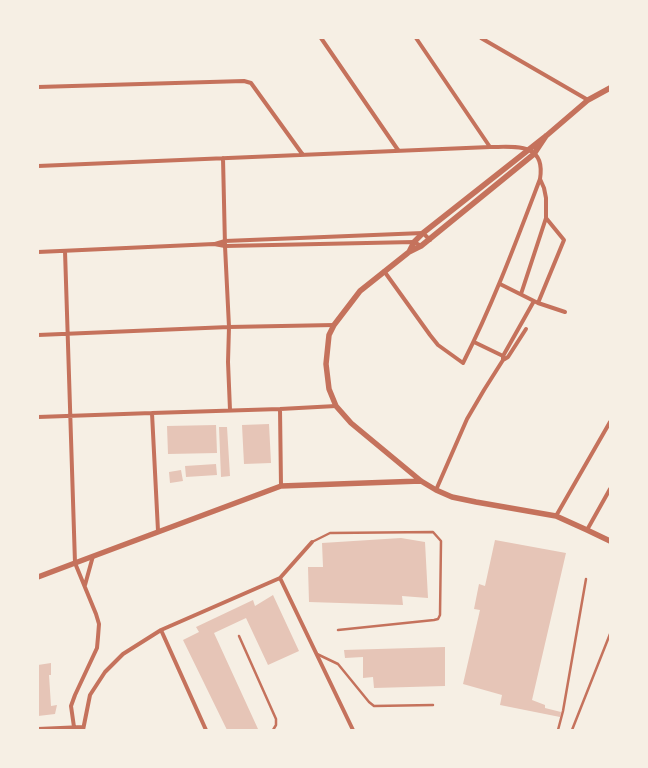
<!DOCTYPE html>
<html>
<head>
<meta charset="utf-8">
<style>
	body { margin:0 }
	#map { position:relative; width:648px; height:768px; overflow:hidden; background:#f6efe4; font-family:"Sofia Sans Condensed",sans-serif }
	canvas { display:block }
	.frame { position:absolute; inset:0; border:39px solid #f6efe4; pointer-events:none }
</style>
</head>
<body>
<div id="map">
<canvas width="648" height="768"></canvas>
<div class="frame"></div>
</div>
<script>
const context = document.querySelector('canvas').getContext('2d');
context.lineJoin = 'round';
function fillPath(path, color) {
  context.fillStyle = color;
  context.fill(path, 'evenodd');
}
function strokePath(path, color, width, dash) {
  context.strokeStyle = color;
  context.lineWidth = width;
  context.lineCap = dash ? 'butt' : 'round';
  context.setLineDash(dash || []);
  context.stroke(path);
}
fillPath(new Path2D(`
	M 269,424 L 271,463 L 244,464 L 242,425 Z
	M 216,425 L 217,453 L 168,454 L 167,426 Z
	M 219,427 L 227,427 L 230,476 L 221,477 Z
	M 216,464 L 217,475 L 186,477 L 185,466 Z
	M 181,470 L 183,481 L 170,483 L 169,472 Z
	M 401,538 L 425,542 L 428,598 L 402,596 L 403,605 L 309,602 L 308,567 L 323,567 L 322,543 Z
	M 495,540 L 566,553 L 532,700 L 545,705 L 545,708 L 561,712 L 560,717 L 500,705 L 502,695 L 463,684 L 480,610 L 474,609 L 479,584 L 485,586 Z
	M 273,595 L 299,651 L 268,665 L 246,618 L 214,633 L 258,729 L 227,730 L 183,640 L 199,632 L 196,627 L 253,600 L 255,606 Z
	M 445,647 L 445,686 L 374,688 L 373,677 L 363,678 L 363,657 L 345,658 L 344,650 Z
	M 51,663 L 51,675 L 49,675 L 51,706 L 57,705 L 55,714 L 38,716 L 38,665 Z`), '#e6c5b7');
strokePath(new Path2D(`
	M 312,542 L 330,533 L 433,532 L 441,541 L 440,615 L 438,619 L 434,620 L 338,630
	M 239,636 L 276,719 L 276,725 L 273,730
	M 317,654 L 338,664 L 369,702 L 374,706 L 433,705
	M 558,730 L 563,711 L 586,579
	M 572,730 L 610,634`), '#c5725c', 2.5);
strokePath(new Path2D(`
	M 321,38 L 398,150
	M 416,38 L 490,147
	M 481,38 L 588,100
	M 38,87 L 244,81 L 251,83 L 303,155
	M 223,158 L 225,246 L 229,327 L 228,362 L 230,410
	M 38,166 L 490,147 C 515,147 546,142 540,179 C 516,242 493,304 463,363 L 438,345 L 430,335 L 384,271
	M 215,244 L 225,241 L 423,233 L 430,240
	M 65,251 L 75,563 L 96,614 L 99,624 L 98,637 L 97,648 L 75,695 L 71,706 L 74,727
	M 38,252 L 214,244 L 225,246 L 414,242 L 421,246
	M 500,284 L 538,303 L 565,312
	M 521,294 L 546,218 L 546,198 L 544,188 L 540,179
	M 538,303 L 564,240 L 546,218
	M 38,335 L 229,327 L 334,325
	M 503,356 L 534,301
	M 503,360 L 508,357 L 526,329
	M 280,409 L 281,486
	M 152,413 L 158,531
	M 38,417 L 152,413 L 280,409 L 336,406
	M 436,490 L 467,419 L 484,390 L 503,360 L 503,356 L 474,342
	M 556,516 L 610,422
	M 587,530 L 610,489
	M 280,578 L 353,730
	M 85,585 L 93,556
	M 161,630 L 206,730
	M 38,729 L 83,727
	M 83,730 L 90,695 L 105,672 L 123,654 L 161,630 L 280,578 L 312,542`), '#c5725c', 4);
strokePath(new Path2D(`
	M 546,136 L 534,154 L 421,246 L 409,252 L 360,291 L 334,325 L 329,335 L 326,364 L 329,389 L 336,406 L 351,423 L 421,481 L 436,490 L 452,497 L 476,502 L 556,516 L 587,530 L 610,541
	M 409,252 L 414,242 L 423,233 L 546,136 L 588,100 L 610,88
	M 38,577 L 75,563 L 281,486 L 421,481`), '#c5725c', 5.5);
</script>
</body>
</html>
